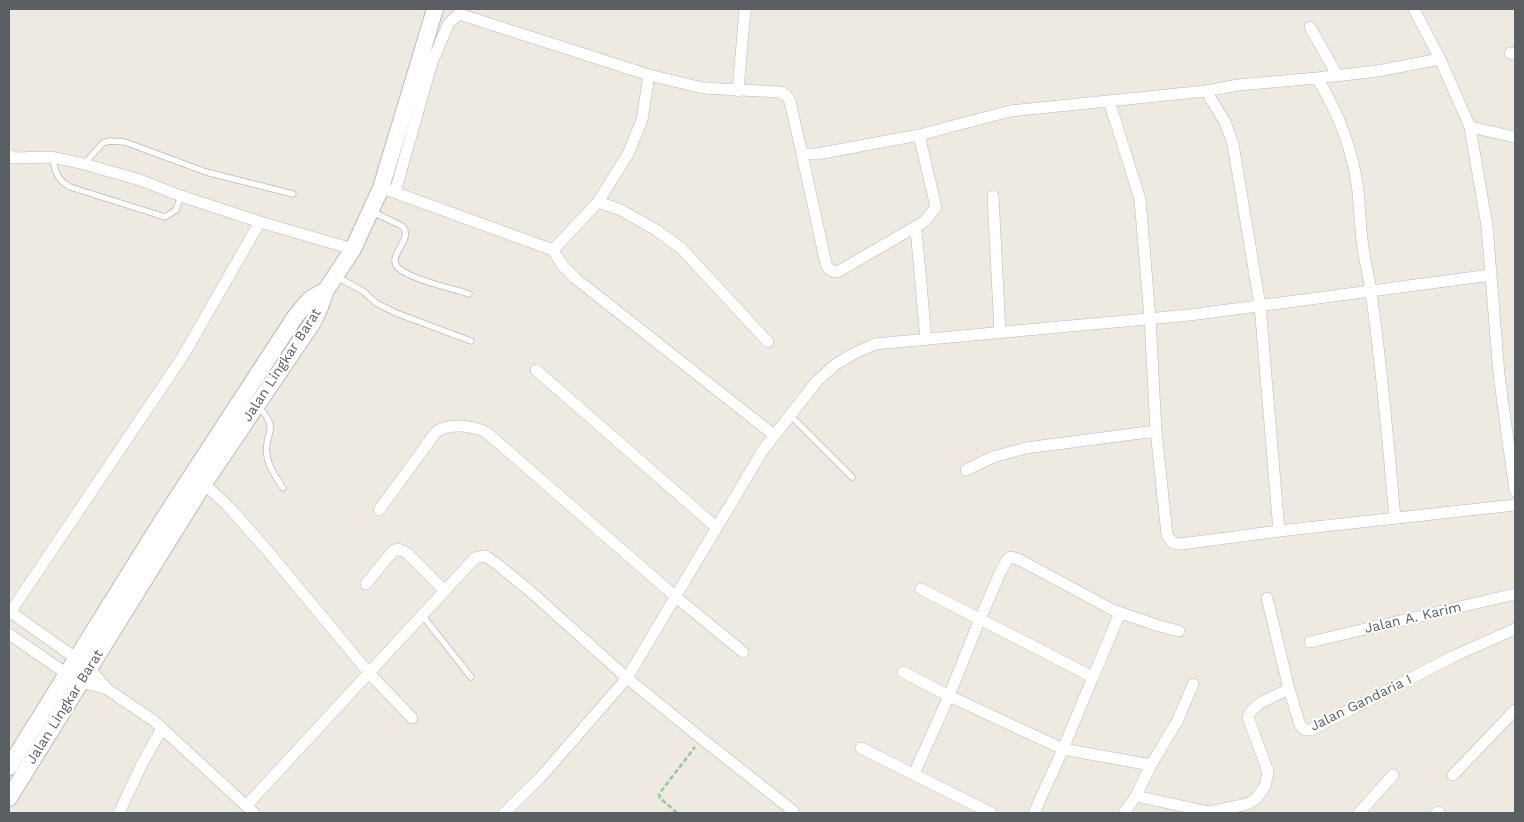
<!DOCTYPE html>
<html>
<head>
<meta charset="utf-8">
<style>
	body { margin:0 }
	#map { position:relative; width:1524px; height:822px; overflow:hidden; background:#eeeae2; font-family:"Work Sans",sans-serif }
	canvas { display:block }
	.frame { position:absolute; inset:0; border:10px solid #5a5f63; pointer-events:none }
</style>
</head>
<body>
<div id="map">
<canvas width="1524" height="822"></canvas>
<div class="frame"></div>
</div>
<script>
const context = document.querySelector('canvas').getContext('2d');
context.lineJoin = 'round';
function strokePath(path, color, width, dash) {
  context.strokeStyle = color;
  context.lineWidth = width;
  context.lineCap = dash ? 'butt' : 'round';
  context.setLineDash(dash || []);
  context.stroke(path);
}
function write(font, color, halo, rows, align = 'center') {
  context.font = font + ' "Work Sans",sans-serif';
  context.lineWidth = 4;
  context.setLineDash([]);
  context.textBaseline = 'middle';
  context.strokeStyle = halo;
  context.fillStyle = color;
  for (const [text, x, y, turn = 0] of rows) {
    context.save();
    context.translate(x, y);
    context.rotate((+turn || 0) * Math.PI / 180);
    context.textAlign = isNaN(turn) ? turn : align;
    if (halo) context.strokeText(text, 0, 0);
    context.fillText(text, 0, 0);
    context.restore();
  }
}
const lane = new Path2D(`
	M 52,157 C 56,172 56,179 70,187 L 165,217 L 176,210 L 181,196
	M 84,164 L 103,143 L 109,141 L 125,142 L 206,172 L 293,194
	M 373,212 L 402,226 C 414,238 390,253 396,265 C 403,278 455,289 469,294
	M 337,277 L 363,291 L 376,303 L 396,313 L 471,341
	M 258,406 C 282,432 263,430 267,456 C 268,467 277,478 283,488
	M 790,415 L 852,477
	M 422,615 L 471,677`);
const street = new Path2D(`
	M 1414,9 L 1440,59 L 1470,127 L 1487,226 L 1499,375 L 1515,491
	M 1310,27 L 1337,75
	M 1510,53 L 1515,54
	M 1317,78 C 1338,112 1353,150 1358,191 C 1360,210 1360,229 1363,247 C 1365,262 1369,277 1371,292 C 1382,367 1388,443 1395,518
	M 738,91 L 745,9
	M 1206,91 L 1225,122 L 1233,144 L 1260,305 L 1279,531
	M 1109,101 L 1140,199 L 1150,318 L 1156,431 L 1167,535 L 1173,543 L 1181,544 L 1279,531 L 1515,505
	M 1470,127 L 1515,137
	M 919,135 L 936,207 L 925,221 L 915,227 L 917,240 L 926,339
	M 802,154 L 826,264 L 829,269 L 834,272 L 839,271 L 915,227
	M 9,155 L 13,158 L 52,157 L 84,164 L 140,180 L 181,196 L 260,222 L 353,249
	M 388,190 L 553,250 L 563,266 L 575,278 L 774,435
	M 395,192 L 432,62 L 449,23 L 459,14 L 649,75 L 703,88 L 780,92 L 786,95 L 790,101 L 802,154 L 817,154 L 919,135 L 1010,111 L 1206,91 L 1238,85 L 1317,78 L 1378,71 L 1440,59
	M 993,196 L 1000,333
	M 598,202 L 621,210 L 656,230 L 681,248 L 768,342
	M 553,250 L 598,202 L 628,154 L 642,120 L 649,75
	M 536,370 L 717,528
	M 966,470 L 993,457 L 1026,448 L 1156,431
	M 199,482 L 213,492 L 228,506 L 266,549 L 369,673 L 412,718
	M 379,510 L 436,432 C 450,422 472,426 486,432 L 676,597 L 743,652
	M 366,584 L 392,552 L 398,549 L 407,553 L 445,591
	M 921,589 L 1093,677 L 1063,749 L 1034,813
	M 1267,598 L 1289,689 L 1300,725 L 1305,730 L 1311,730 L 1454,656 L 1515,629
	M 9,611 L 77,659 L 90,669 L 107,689 L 154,721 L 254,813
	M 9,614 L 183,356 L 260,222
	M 9,634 L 67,674 L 82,682 L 107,689
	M 1310,642 L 1515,594
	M 903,672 L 949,696 L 1063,749 L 1151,765
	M 1093,677 L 1120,613
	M 861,748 L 991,813
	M 914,774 L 949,696 L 980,619 L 1001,571 L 1007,560 L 1011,557 L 1020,560 L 1113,610 L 1159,626 L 1179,631
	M 1453,775 L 1515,710
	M 1136,796 L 1209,812 L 1243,805 L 1249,803 L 1256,799 L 1265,786 L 1268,772 L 1248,717 C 1254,702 1276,696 1289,689
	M 246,806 L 475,558 L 485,556 L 497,564 L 530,591 L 627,678 L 702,739 L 792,810 L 794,813
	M 119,813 L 141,766 L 162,728
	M 504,813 L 540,778 L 627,678 L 763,450 L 817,381 L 836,364 L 855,353 L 875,344 L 1190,315 L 1491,275
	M 1124,813 L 1136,796 L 1151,765 L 1178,720 L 1193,684
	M 1359,813 L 1393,775
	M 1437,813 L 1439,812`);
const secondary = new Path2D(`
	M 9,767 L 164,518 L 295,317 L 309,300 L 326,290
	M 9,798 L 203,485 L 313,322 L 320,307 L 326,290 L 353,249 L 381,188 L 435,9`);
strokePath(lane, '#b5b9bd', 7);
strokePath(street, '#b5b9bd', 12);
strokePath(secondary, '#b5babf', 18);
strokePath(new Path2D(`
	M 677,813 L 660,798 L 659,794 L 695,747`), '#95c8a0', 2.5, [5, 2.5]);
strokePath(lane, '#fff', 5.5);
strokePath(street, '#fff', 11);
strokePath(secondary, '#fff', 16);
write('14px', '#5a5f63', '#fff', [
	["Jalan Lingkar Barat",282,365,-57],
	["Jalan A. Karim",1413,618,-13],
	["Jalan Gandaria I",1361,703,-26],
	["Jalan Lingkar Barat",65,707,-58]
]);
</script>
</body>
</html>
